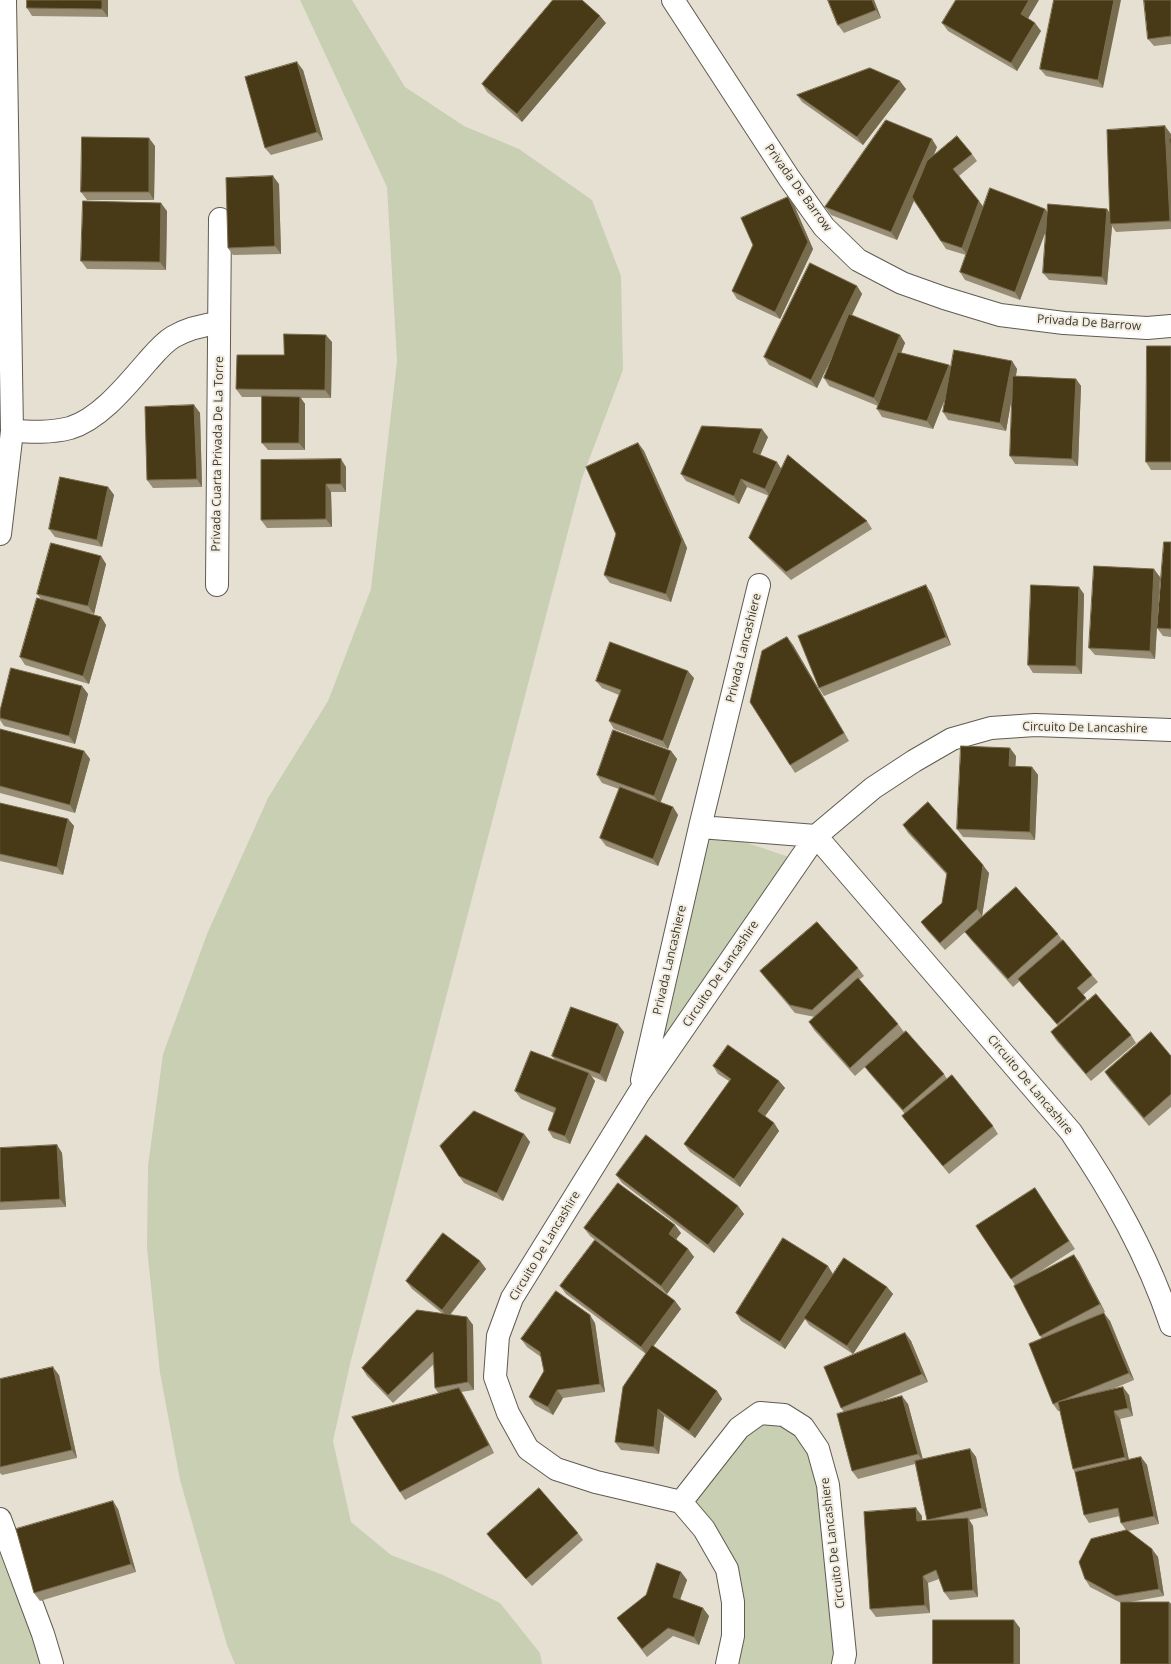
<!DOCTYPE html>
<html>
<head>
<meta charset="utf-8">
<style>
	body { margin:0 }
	canvas { display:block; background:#e6e0d3 }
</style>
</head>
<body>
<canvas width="1171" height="1664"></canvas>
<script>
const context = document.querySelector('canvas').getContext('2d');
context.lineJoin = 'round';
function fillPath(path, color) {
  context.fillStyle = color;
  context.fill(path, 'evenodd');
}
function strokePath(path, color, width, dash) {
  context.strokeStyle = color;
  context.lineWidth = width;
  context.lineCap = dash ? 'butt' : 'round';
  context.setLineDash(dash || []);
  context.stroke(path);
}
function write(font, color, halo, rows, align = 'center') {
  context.font = font + ' "Open Sans",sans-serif';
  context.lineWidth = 4;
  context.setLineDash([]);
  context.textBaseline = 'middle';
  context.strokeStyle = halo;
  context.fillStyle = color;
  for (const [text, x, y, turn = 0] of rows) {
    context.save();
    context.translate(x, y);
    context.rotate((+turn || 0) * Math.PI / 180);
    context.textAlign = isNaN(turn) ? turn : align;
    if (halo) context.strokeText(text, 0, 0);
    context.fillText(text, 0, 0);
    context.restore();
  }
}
fillPath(new Path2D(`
	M 300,0 L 352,0 L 405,87 L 464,126 L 519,149 L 592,200 L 621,276 L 623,370 L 582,478 L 350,1364 L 333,1441 L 351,1522 L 391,1555 L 443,1575 L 500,1603 L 540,1653 L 542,1664 L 235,1664 L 227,1645 L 180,1480 L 160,1373 L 147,1248 L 148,1166 L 163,1054 L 207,934 L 268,798 L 328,701 L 371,589 L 397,361 L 387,187 Z
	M 700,827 L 792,858 L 639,1093 Z
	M 760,1413 L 818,1449 L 843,1664 L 727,1664 L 733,1602 L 681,1502 Z
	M 0,1519 L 52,1664 L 0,1664 Z`), '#c9cfb3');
const minor = new Path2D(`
	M 673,0 L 789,178 L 824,227 L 858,260 L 902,283 L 944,298 L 1000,315 L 1064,323 L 1147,328 L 1171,326
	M 12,431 C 31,432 51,433 70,428 C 100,419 127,385 147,362 C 155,353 163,343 173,337 C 188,328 203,325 219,323
	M 217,585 L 220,219
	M 700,827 L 816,836 L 1071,1132 C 1113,1194 1147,1254 1171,1325
	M 642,1080 L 700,827 L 759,585
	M 681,1502 L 739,1428 L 760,1413 L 784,1415 L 803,1427 L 818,1449 L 828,1485 L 845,1654 L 843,1664
	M 727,1664 L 733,1636 L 733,1602 L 727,1569 L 704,1529 L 681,1502 L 596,1482 L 556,1469 L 528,1449 L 508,1413 L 495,1377 L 498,1336 L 512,1298 L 639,1093 L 816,836 L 873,788 L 914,761 L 952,739 L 991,728 L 1035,725 L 1171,730`);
const tertiary = new Path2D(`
	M 0,534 L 12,431 L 5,0
	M 0,1519 L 43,1634 L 52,1664`);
strokePath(minor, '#605b50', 24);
strokePath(tertiary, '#605b50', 24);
strokePath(minor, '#fff', 22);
strokePath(tertiary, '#fff', 22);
fillPath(new Path2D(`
	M 27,0 L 108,0 L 108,17 L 32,16 L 27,8 Z
	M 874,0 L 881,18 L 844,33 L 838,25 Z
	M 1054,0 L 1103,88 L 1046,76 L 1040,69 Z
	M 1171,0 L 1171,44 L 1154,46 L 1148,39 Z
	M 1028,18 L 1041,31 L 1017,71 L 948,31 L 942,23 Z
	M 606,23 L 522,122 L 487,92 L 482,84 Z
	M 303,70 L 323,140 L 271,155 L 265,148 Z
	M 906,89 L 863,145 L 802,102 L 797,95 Z
	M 1171,134 L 1171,229 L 1116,232 L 1112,226 L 1107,285 L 1049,280 L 1043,273 L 1047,228 L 1020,300 L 965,280 L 960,272 L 966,255 L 946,249 L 914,201 L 897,240 L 831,215 L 825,207 L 937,147 L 934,155 L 972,154 L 977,161 L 959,176 L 983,207 L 1045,209 L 1048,213 L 1110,213 Z
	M 155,146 L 154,200 L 87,200 L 81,192 Z
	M 279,184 L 281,254 L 233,255 L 228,248 Z
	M 794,205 L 813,249 L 780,319 L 737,299 L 732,291 Z
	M 167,211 L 166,270 L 87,269 L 81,261 Z
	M 857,286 L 862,294 L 852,315 L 900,335 L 905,343 L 901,353 L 949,365 L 951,367 L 1012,361 L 1017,369 L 1016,376 L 1076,379 L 1081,386 L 1078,466 L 1015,464 L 1010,456 L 1012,396 L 1006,431 L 948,420 L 943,412 L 946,397 L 933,429 L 882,417 L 877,409 L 878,406 L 829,386 L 824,378 L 835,351 L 817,388 L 769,365 L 764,357 Z
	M 332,342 L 331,398 L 301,398 L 305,404 L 305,450 L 268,450 L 262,443 L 262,397 L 242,397 L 236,389 L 284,355 Z
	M 1171,346 L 1171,470 L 1151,470 L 1146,462 Z
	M 194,405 L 200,413 L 202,487 L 153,488 L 147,480 Z
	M 768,437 L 760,455 L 867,521 L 872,529 L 791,580 L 755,545 L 749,538 L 769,496 L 747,487 L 739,504 L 686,481 L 681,474 Z
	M 638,443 L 644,451 L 687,548 L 671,602 L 610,583 L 604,575 L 616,534 Z
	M 346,467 L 346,492 L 331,492 L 332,527 L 267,528 L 261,520 Z
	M 108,487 L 114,495 L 102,547 L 55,537 L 49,529 Z
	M 1171,542 L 1171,637 L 1163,636 L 1157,628 Z
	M 101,556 L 106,564 L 94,614 L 81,611 L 101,617 L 106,625 L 89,684 L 25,665 L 20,657 L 42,600 L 37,594 Z
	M 1160,577 L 1155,659 L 1095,655 L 1089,648 Z
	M 931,593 L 951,645 L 824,696 L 819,688 Z
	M 1084,594 L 1082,674 L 1033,673 L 1028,665 Z
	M 787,637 L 793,645 L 849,741 L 795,773 L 790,765 Z
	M 694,678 L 668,749 L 614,729 L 609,721 L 619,695 L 602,688 L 596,681 Z
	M 82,686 L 88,694 L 75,744 L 4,726 L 0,720 L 0,711 Z
	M 0,729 L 84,751 L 90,759 L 75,813 L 0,793 Z
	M 671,751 L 677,759 L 660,802 L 673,807 L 678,815 L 658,866 L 606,846 L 600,838 L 619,789 L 602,783 L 597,775 Z
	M 1016,756 L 1015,766 L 1032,767 L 1038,775 L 1035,840 L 963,837 L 957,829 Z
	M 0,803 L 68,819 L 74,826 L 63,875 L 0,861 Z
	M 903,825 L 989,873 L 982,916 L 1058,934 L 1062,940 L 1098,982 L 1083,995 L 1088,1001 L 1131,1035 L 1136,1043 L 1091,1081 L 1056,1040 L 1051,1032 L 1058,1026 L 1024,987 L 1020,981 L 1013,987 L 971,940 L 965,932 L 945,950 L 927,930 L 921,922 L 942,903 L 947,875 L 908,833 Z
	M 858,968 L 864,976 L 859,980 L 898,1024 L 904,1032 L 855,1076 L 814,1030 L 809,1022 L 815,1017 L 795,1013 L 766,979 L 760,971 Z
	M 624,1032 L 606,1082 L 591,1076 L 595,1081 L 570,1144 L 553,1138 L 548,1130 L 554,1113 L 521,1099 L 515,1091 L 555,1060 L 552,1056 Z
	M 1171,1056 L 1171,1107 L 1149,1126 L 1110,1080 L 1105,1072 Z
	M 713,1066 L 779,1081 L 785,1088 L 765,1116 L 774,1123 L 779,1131 L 740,1187 L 690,1152 L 684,1144 L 729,1081 L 718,1074 Z
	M 865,1067 L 944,1074 L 947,1079 L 993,1126 L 998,1134 L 949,1174 L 908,1124 L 902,1116 L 905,1114 L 871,1075 Z
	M 524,1134 L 530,1142 L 503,1201 L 464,1183 L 459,1176 Z
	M 57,1145 L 62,1153 L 66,1207 L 0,1210 L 0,1148 Z
	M 616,1175 L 738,1206 L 744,1214 L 714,1253 L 622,1183 Z
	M 1035,1188 L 1075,1249 L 1033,1276 L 1074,1255 L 1079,1262 L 1105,1312 L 1099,1315 L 1110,1321 L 1134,1380 L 1110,1390 L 1129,1395 L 1133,1416 L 1120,1419 L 1129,1460 L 1141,1457 L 1147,1465 L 1159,1524 L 1128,1531 L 1158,1557 L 1164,1596 L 1130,1602 L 1169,1602 L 1171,1604 L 1171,1664 L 1121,1603 L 1090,1587 L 1085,1579 L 1126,1530 L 1121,1523 L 1120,1516 L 1089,1523 L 1084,1515 L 1075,1473 L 1073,1469 L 1060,1411 L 1058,1411 L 1053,1404 L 1042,1339 L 1015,1285 L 976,1226 Z
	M 584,1228 L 681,1233 L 676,1239 L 688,1249 L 694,1257 L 667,1294 L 590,1236 Z
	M 480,1261 L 486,1269 L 450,1315 L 467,1317 L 473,1325 L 474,1390 L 461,1392 L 464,1396 L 494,1453 L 405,1500 L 400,1492 L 439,1394 L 435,1388 L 434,1364 L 393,1403 L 367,1376 L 362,1368 L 443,1314 L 412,1289 L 406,1281 Z
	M 833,1274 L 887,1287 L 893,1294 L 853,1354 L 809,1325 L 805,1319 L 785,1349 L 741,1321 L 736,1313 Z
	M 560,1286 L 675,1301 L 681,1309 L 653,1346 L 717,1391 L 722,1399 L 695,1438 L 664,1416 L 659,1454 L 621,1450 L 615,1442 L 646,1354 L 566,1294 Z
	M 595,1323 L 605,1392 L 563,1398 L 553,1415 L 535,1405 L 529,1397 L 544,1371 L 541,1357 L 527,1347 L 521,1339 Z
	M 905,1333 L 911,1341 L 928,1382 L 879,1402 L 908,1404 L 923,1459 L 970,1449 L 976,1457 L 988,1516 L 969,1520 L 973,1526 L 978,1597 L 950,1600 L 944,1592 L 939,1579 L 928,1583 L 930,1613 L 876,1617 L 870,1609 L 922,1516 L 922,1521 L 927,1520 L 915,1464 L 858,1479 L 852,1471 L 844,1412 L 841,1408 Z
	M 59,1375 L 77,1458 L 2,1475 L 0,1473 L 0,1379 Z
	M 118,1509 L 136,1572 L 40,1601 L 34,1593 Z
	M 578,1533 L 583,1540 L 532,1586 L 493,1542 L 487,1534 Z
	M 681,1572 L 687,1580 L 680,1600 L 709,1616 L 699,1645 L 673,1636 L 647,1657 L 617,1618 Z`), '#988d75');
fillPath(new Path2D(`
	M 102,0 L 108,0 L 108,17 L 102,9 Z
	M 872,0 L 874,0 L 881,18 L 876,10 Z
	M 1029,0 L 1039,0 L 1026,22 L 1021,14 Z
	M 1114,0 L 1121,0 L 1103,88 L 1098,80 Z
	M 600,16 L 606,23 L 522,122 L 517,114 Z
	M 1035,23 L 1041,31 L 1017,71 L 1011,63 Z
	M 297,62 L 303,70 L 323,140 L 317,132 Z
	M 900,81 L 906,89 L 863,145 L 857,137 Z
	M 1165,126 L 1171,134 L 1171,223 L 1170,221 Z
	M 149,138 L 155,146 L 154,200 L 149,192 Z
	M 932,139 L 937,147 L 897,240 L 891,232 Z
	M 273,176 L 279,184 L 281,254 L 275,246 Z
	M 788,197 L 794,205 L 813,249 L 780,319 L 775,312 Z
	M 979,201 L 985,209 L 968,256 L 962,248 Z
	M 161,203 L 167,211 L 166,270 L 160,262 Z
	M 1045,209 L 1051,217 L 1020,300 L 1015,292 Z
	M 1107,209 L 1113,217 L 1110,224 L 1112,226 L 1107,285 L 1102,277 Z
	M 857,286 L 862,294 L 817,388 L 811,380 Z
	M 326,335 L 332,342 L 331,398 L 325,390 Z
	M 900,335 L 905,343 L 880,406 L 874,398 Z
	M 1012,361 L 1017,369 L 1006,431 L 1000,423 Z
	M 949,365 L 955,373 L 933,429 L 927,421 Z
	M 1076,379 L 1081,386 L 1078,466 L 1072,459 Z
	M 300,397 L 305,404 L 305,450 L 299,443 Z
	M 194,405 L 200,413 L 202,487 L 197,479 Z
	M 762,429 L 768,437 L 758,460 L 753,452 Z
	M 638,443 L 644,451 L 687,548 L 671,602 L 666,594 Z
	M 341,459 L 346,467 L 346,492 L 341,484 Z
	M 777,462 L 782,470 L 770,496 L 765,489 Z
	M 741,479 L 747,487 L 739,504 L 734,496 Z
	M 326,484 L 331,492 L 332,527 L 326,519 Z
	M 108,487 L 114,495 L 102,547 L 97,540 Z
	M 101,556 L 106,564 L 94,614 L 88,606 Z
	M 1154,569 L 1160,577 L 1155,659 L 1150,651 Z
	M 926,585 L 931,593 L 951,645 L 946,637 Z
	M 1079,587 L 1084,594 L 1082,674 L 1076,666 Z
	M 101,617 L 106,625 L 89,684 L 83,676 Z
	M 787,637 L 793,645 L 849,741 L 844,733 Z
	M 688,671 L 694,678 L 668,749 L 663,741 Z
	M 82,686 L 88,694 L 75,744 L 69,736 Z
	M 1010,748 L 1016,756 L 1015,774 L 1009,766 Z
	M 84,751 L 90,759 L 75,813 L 70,805 Z
	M 671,751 L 677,759 L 660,804 L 654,796 Z
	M 1032,767 L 1038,775 L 1035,840 L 1030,832 Z
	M 673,807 L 678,815 L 658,866 L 653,859 Z
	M 68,819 L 74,826 L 63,875 L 57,867 Z
	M 983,865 L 989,873 L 982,916 L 977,909 Z
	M 618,1024 L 624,1032 L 606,1082 L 600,1074 Z
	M 589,1073 L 595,1081 L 570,1144 L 565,1136 Z
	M 779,1081 L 785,1088 L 763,1119 L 758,1111 Z
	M 774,1123 L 779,1131 L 740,1187 L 734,1179 Z
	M 524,1134 L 530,1142 L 503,1201 L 497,1193 Z
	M 57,1145 L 62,1153 L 66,1207 L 60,1199 Z
	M 738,1206 L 744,1214 L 714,1253 L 708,1245 Z
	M 675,1225 L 681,1233 L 674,1242 L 669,1234 Z
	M 688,1249 L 694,1257 L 667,1294 L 661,1286 Z
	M 1074,1255 L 1079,1262 L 1105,1312 L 1100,1304 Z
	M 480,1261 L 486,1269 L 448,1317 L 442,1310 Z
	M 828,1266 L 833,1274 L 804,1318 L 805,1319 L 785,1349 L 780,1342 Z
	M 887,1287 L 893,1294 L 853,1354 L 847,1346 Z
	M 675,1301 L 681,1309 L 647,1355 L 641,1347 Z
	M 1104,1313 L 1110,1321 L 1134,1380 L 1129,1373 Z
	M 590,1315 L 595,1323 L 605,1392 L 600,1384 Z
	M 467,1317 L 473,1325 L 474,1390 L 468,1382 Z
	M 905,1333 L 911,1341 L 928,1382 L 922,1374 Z
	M 53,1367 L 59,1375 L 77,1458 L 72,1450 Z
	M 1123,1387 L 1129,1395 L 1133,1416 L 1128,1408 Z
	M 459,1388 L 464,1396 L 494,1453 L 489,1445 Z
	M 557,1390 L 563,1398 L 553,1415 L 548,1407 Z
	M 717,1391 L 722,1399 L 695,1438 L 689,1431 Z
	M 902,1396 L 908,1404 L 923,1461 L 918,1454 Z
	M 658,1409 L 664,1416 L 659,1454 L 654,1447 Z
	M 1114,1411 L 1120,1419 L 1130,1465 L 1125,1457 Z
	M 970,1449 L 976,1457 L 988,1516 L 982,1508 Z
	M 1141,1457 L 1147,1465 L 1159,1524 L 1154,1516 Z
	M 113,1501 L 118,1509 L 136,1572 L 131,1564 Z
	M 916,1508 L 922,1516 L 922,1529 L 917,1521 Z
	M 968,1518 L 973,1526 L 978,1597 L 973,1590 Z
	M 1152,1549 L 1158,1557 L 1164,1596 L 1159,1589 Z
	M 681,1572 L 687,1580 L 678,1605 L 673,1597 Z
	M 923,1576 L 928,1583 L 930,1613 L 925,1605 Z
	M 1169,1602 L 1171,1604 L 1171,1664 L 1169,1664 Z
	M 703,1608 L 709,1616 L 699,1645 L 694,1637 Z
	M 1014,1620 L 1020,1628 L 1020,1664 L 1014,1664 Z`), '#786c4f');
const building = new Path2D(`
	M 27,0 L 102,0 L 102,9 L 27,8 Z
	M 553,0 L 582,0 L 600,16 L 517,114 L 482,84 Z
	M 828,0 L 872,0 L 876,10 L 838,25 Z
	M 956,0 L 1029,0 L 1021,14 L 1035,23 L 1011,63 L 942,23 Z
	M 1054,0 L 1114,0 L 1098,80 L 1040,69 Z
	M 1144,0 L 1171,0 L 1171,36 L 1148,39 Z
	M 297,62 L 317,132 L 265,148 L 245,77 Z
	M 870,68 L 900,81 L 857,137 L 797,95 Z
	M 886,120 L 932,139 L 891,232 L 825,207 Z
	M 1165,126 L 1170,221 L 1110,224 L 1107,130 Z
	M 957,136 L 972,154 L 953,169 L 979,201 L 962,248 L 941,241 L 912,197 L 927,161 Z
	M 82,137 L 149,138 L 149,192 L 81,192 Z
	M 1171,138 L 1171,147 L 1169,139 Z
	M 273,176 L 275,246 L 228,248 L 226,178 Z
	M 990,188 L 1045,209 L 1015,292 L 960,272 Z
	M 788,197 L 808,242 L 775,312 L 732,291 L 753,245 L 741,218 Z
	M 83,201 L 161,203 L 160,262 L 81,261 Z
	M 1048,204 L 1107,209 L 1102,277 L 1043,273 Z
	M 810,263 L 857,286 L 811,380 L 764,357 Z
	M 849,314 L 900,335 L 874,398 L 824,378 Z
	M 284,334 L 326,335 L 325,390 L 236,389 L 237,355 L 284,355 Z
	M 1147,346 L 1171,346 L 1171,462 L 1146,462 Z
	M 954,350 L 1012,361 L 1000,423 L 943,412 Z
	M 898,352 L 949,365 L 927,421 L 877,409 Z
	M 1013,376 L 1076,379 L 1072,459 L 1010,456 Z
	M 262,396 L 300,397 L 299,443 L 262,443 Z
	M 194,405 L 197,479 L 147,480 L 145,407 Z
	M 702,426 L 762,429 L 753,452 L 777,462 L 765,489 L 741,479 L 734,496 L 681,474 Z
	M 638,443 L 682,540 L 666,594 L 604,575 L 616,534 L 586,467 Z
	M 788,455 L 867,521 L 786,572 L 749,538 Z
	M 341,459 L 341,484 L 326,484 L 326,519 L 261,520 L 261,460 Z
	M 60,477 L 108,487 L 97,540 L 49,529 Z
	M 1164,542 L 1171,542 L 1171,629 L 1157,628 Z
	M 51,543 L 101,556 L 88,606 L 37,594 Z
	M 1094,566 L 1154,569 L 1150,651 L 1089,648 Z
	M 926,585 L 946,637 L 819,688 L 798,636 Z
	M 1031,585 L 1079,587 L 1076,666 L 1028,665 Z
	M 37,598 L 101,617 L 83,676 L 20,657 Z
	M 787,637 L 844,733 L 790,765 L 750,702 L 762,651 Z
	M 610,642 L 688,671 L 663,741 L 609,721 L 621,690 L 596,681 Z
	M 11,668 L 82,686 L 69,736 L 0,718 L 0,711 Z
	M 0,729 L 84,751 L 70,805 L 0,786 Z
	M 613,730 L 671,751 L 654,796 L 597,775 Z
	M 961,746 L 1010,748 L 1009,766 L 1032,767 L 1030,832 L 957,829 Z
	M 620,787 L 673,807 L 653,859 L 600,838 Z
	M 928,802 L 983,865 L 977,909 L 940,943 L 921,922 L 942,903 L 947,873 L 903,825 Z
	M 0,803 L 68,819 L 57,867 L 0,854 Z
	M 1016,887 L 1058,934 L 1008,979 L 965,932 Z
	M 817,922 L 858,968 L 812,1010 L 790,1005 L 760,971 Z
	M 1063,940 L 1092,975 L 1077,988 L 1086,998 L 1057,1024 L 1018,979 Z
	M 858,978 L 898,1024 L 850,1068 L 809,1022 Z
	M 1096,994 L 1131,1035 L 1086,1074 L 1051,1032 Z
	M 571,1007 L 618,1024 L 600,1074 L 552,1056 Z
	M 906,1031 L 944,1074 L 903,1110 L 865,1067 Z
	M 1151,1032 L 1171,1056 L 1171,1094 L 1144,1118 L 1105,1072 Z
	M 728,1045 L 779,1081 L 758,1111 L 774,1123 L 734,1179 L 684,1144 L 731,1079 L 713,1066 Z
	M 531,1051 L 589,1073 L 565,1136 L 548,1130 L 556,1108 L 515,1091 Z
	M 952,1075 L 993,1126 L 943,1166 L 902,1116 Z
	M 474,1111 L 524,1134 L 497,1193 L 459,1176 L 440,1146 Z
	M 646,1135 L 738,1206 L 708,1245 L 616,1175 Z
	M 57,1145 L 60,1199 L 0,1202 L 0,1148 Z
	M 618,1183 L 675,1225 L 669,1234 L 688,1249 L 661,1286 L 584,1228 Z
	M 1035,1188 L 1069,1241 L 1011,1279 L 976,1226 Z
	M 443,1233 L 480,1261 L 442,1310 L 406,1281 Z
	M 783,1238 L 828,1266 L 780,1342 L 736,1313 Z
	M 595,1240 L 675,1301 L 641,1347 L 560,1286 Z
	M 1074,1255 L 1100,1304 L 1040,1336 L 1014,1286 Z
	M 844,1258 L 887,1287 L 847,1346 L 804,1318 Z
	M 556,1291 L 590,1315 L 600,1384 L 557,1390 L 548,1407 L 529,1397 L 544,1371 L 540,1352 L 521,1339 Z
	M 417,1310 L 467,1317 L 468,1382 L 435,1388 L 433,1352 L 388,1395 L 362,1368 Z
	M 1104,1313 L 1129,1373 L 1053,1404 L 1029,1344 Z
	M 905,1333 L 922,1374 L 841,1408 L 824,1367 Z
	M 652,1345 L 717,1391 L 689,1431 L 658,1409 L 654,1447 L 615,1442 L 623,1387 Z
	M 53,1367 L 72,1450 L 0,1467 L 0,1379 Z
	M 1123,1387 L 1128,1408 L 1114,1411 L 1125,1457 L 1073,1469 L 1058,1402 Z
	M 459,1388 L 489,1445 L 400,1492 L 352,1417 Z
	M 902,1396 L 918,1454 L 852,1471 L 837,1414 Z
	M 970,1449 L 982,1508 L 927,1520 L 915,1461 Z
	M 1141,1457 L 1154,1516 L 1121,1523 L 1118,1508 L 1084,1515 L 1075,1472 Z
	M 539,1488 L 578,1533 L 526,1579 L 487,1534 Z
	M 113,1501 L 131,1564 L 34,1593 L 16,1529 Z
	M 916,1508 L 917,1521 L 968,1518 L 973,1590 L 944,1592 L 936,1570 L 923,1576 L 925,1605 L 870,1609 L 864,1512 Z
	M 1127,1530 L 1152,1549 L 1159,1589 L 1116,1596 L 1085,1579 L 1079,1562 L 1091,1539 Z
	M 657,1563 L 681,1572 L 673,1597 L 703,1608 L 694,1637 L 668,1628 L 642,1649 L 617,1618 L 646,1595 Z
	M 1121,1602 L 1169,1602 L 1169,1664 L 1121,1664 Z
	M 933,1620 L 1014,1620 L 1014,1664 L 933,1664 Z`);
fillPath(building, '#493a17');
strokePath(building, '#786c4f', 1);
write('12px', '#3b3933', '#f3ede0', [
	["Privada De Barrow",798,188,54],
	["Privada De Barrow",1089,323,4],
	["Privada Cuarta Privada De La Torre",218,454,-89],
	["Privada Lancashiere",744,648,-76],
	["Circuito De Lancashire",1085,728,1],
	["Privada Lancashiere",670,960,-77],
	["Circuito De Lancashire",721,974,-56],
	["Circuito De Lancashire",1030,1085,50],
	["Circuito De Lancashire",545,1246,-59],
	["Circuito De Lancashiere",833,1543,-97]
]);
</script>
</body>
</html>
